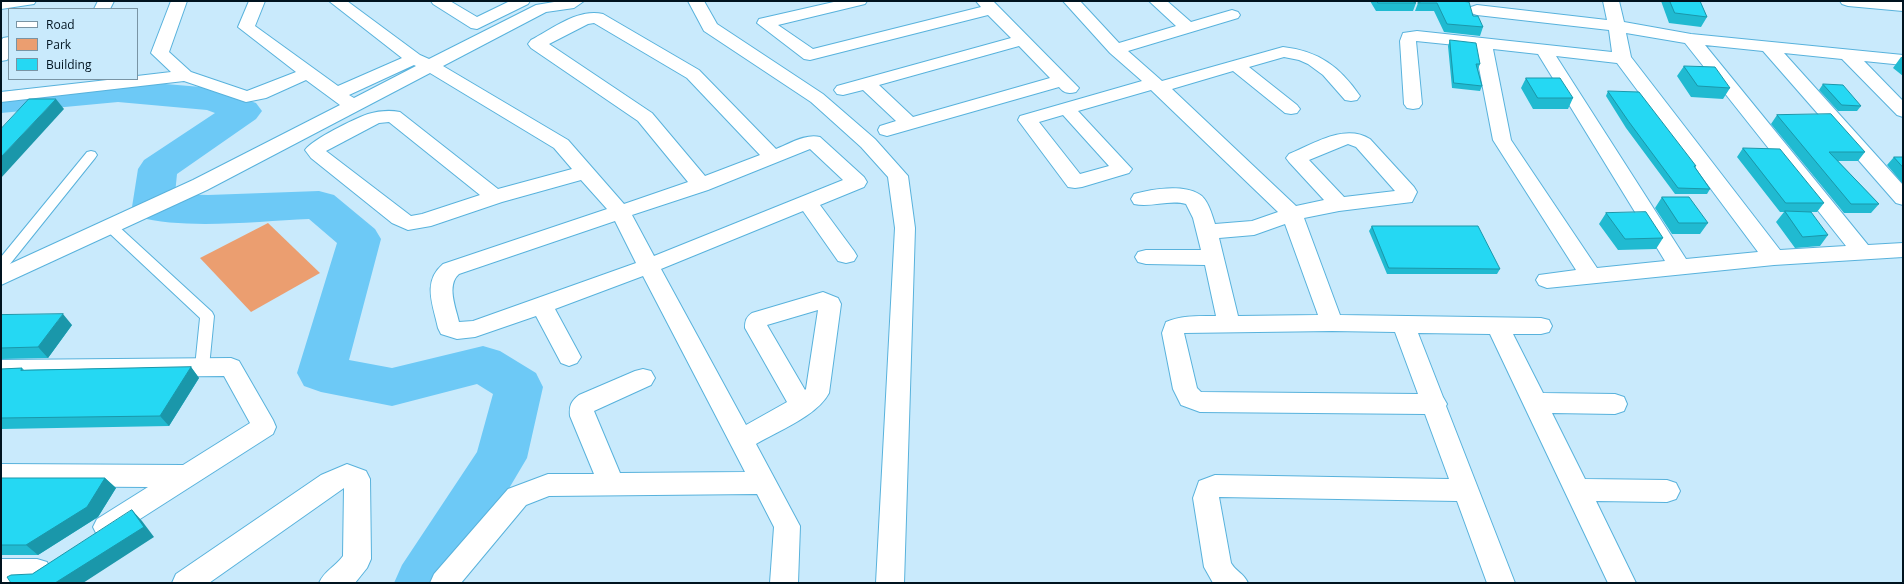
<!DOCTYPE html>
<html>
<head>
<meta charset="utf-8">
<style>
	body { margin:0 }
	#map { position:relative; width:1904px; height:584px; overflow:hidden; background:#c9eafc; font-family:"Open Sans",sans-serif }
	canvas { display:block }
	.frame { position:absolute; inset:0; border:2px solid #00131f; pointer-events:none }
	.legend { position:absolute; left:8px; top:8px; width:130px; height:72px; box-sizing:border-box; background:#c9eafc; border:1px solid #7994a4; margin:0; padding:5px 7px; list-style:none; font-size:12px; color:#00131f }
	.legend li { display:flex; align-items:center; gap:8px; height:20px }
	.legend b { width:20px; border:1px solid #7994a4 }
</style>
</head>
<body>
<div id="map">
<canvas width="1904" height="584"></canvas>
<div class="frame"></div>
<ul class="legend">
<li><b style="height:5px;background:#fff"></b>Road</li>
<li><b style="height:11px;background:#eb9e70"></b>Park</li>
<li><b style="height:11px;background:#25d8f3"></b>Building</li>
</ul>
</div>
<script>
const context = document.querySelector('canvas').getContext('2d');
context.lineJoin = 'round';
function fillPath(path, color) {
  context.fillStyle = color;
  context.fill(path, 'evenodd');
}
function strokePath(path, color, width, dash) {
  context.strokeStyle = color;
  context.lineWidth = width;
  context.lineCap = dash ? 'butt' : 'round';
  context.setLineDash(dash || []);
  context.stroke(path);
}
fillPath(new Path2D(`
	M 268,223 L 320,273 L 251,312 L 200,258 Z`), '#eb9e70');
fillPath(new Path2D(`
	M 118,80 L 213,88 L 256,103 L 262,111 L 256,119 L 177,174 L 175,194 L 208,195 L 319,191 L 334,195 L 375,229 L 381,239 L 349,360 L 392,368 L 483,346 L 500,351 L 536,373 L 543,387 L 527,458 L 453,583 L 394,583 L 402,565 L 477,452 L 493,394 L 477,384 L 392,406 L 321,392 L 304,386 L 297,373 L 337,243 L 309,219 C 259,221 186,230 138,217 L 132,207 L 138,169 L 144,160 L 215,113 L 207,110 L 118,102 L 1,113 L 1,91 Z`), '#6dc9f6');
const service = new Path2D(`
	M 91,151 L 95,152 L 97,155 L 95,158 L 6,269 L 1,271 L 1,257 L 87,152 Z
	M 111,223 L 116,224 L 212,312 L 214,316 L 209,367 L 207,371 L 202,373 L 197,371 L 195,367 L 200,318 L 106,230 L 104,227 L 106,224 Z`);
const minor = new Path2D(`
	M 1,1 L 36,1 L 34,4 L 1,9 Z
	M 98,1 L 114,1 L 110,9 L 94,9 Z
	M 171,1 L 187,1 L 169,52 L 191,72 L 247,91 L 296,72 L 238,27 L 249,1 L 265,1 L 255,26 L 338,86 L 402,58 L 329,1 L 347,1 L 420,55 L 429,59 L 536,5 L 560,1 L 584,1 L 574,8 L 546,12 L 443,66 L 568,140 L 624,204 L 688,182 L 638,121 L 531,48 L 528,44 L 531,40 C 552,29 578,8 603,14 L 699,70 L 776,149 C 789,144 806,133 820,137 L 864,177 L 867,182 L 864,187 L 820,205 L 854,251 L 857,256 L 854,261 L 846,263 L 838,261 L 803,211 L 661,269 L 746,425 L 787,402 L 745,328 C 745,321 746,317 752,313 L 823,292 L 838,298 L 841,304 L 829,393 C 817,416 778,431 756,444 L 800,526 L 798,583 L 770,583 L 774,527 L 757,494 L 549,496 L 526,505 L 461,583 L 430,583 L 434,574 L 508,489 L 548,474 L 594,474 L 570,416 C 569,406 571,401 579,395 L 635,371 L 643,369 L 651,371 L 655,378 L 651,385 L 594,411 L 620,473 L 745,472 L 643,276 L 555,309 L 581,357 L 577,363 L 569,366 L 561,363 L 536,316 L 475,337 L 457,339 L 441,334 L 438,328 C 433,304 422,282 443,264 L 607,209 L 581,180 L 502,202 L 431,226 L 408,230 L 392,223 L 311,158 L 305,150 C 313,139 354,119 368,114 C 378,111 390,110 400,112 L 498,189 L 572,169 L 554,148 L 430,73 L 207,190 L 1,285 L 1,268 L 193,180 L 340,105 L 306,80 L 266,98 L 246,102 L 184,81 L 1,102 L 1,92 L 116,79 L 137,79 L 137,76 L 171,72 L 151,53 ZM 594,23 L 687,78 L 760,155 L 705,176 L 652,113 L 549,44 L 588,24 ZM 414,65 L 416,66 L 354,98 L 349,95 ZM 389,122 L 480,195 L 422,214 L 411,216 L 326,151 L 379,123 ZM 810,149 L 843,180 L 654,256 L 632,215 L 708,190 ZM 615,221 L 636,263 L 473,321 L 459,322 C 456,308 446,285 459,274 ZM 818,310 L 806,389 L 805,390 L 767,325 Z
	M 431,1 L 450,1 L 477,17 L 510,1 L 530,1 L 528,4 L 477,29 L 471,28 L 433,4 Z
	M 838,1 L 867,1 L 865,4 L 778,25 L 813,49 L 981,7 L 976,1 L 993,1 L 1079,88 L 1076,92 C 1068,94 1064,93 1059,87 L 894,134 L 887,136 L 880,134 L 878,130 L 880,126 L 896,121 L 863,90 L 843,95 L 837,94 L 834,90 L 837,86 L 1011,38 L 988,15 L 810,60 L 804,59 L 757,23 L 759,19 ZM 1019,46 L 1050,78 L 913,117 L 879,85 Z
	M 1063,1 L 1080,1 L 1119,43 L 1176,26 L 1149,1 L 1167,1 L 1191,22 L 1232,10 L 1238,12 L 1240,15 L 1238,18 L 1128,51 L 1162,81 L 1283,47 C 1319,51 1340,67 1360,96 L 1357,100 L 1351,101 L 1345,100 L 1323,75 L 1308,64 L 1299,60 L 1284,57 L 1249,67 L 1297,105 L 1300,109 L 1297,113 L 1291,114 L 1285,113 L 1233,71 L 1172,89 L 1296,206 L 1324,200 L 1289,162 L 1286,158 L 1289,154 C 1313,144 1345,123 1370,139 L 1414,187 L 1417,192 L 1412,202 L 1339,211 L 1304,218 L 1340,315 L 1541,318 L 1549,320 L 1552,326 L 1549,332 L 1541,334 L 1513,334 L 1543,393 L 1615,394 L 1624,397 L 1627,404 L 1624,411 L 1615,414 L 1552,413 L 1585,479 L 1667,480 L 1676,483 L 1680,491 L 1676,499 L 1667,502 L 1596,501 L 1636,583 L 1608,583 L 1490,334 L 1418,333 L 1443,397 L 1447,404 L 1446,406 L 1515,583 L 1487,583 L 1457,501 L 1219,497 L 1231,563 C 1237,573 1243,572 1248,583 L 1213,583 L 1204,567 L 1193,498 L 1199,481 L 1215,475 L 1449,479 L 1425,414 L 1200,412 L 1181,405 L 1173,389 L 1162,333 L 1166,322 C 1182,315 1198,316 1216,316 L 1205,265 L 1146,264 L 1138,262 L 1135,257 L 1138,252 L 1146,250 L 1201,250 L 1193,218 L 1186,204 C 1169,199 1151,208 1134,204 L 1131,199 L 1134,194 C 1152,189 1182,184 1199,194 C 1208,199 1212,215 1215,224 L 1252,221 L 1278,212 L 1151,90 L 1078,111 L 1132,169 L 1129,173 L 1082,187 L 1075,188 L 1068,187 L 1018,120 L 1020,116 L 1142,81 L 1110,53 ZM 1063,115 L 1109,166 L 1080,174 L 1039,122 ZM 1348,144 L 1356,147 L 1395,191 L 1344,197 L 1309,160 ZM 1285,224 L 1318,315 L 1238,316 L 1219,238 L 1254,235 ZM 1332,331 L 1395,332 L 1418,394 L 1201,392 L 1197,388 L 1184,333 Z
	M 1603,1 L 1619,1 L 1624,22 L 1691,34 L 1903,55 L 1903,65 L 1864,61 L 1903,101 L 1903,117 L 1897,115 L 1842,59 L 1784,53 L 1903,185 L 1903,205 L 1896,203 L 1763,51 L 1705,45 L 1868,245 L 1903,243 L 1903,257 L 1774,265 L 1547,288 L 1539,285 L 1536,280 L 1539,275 L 1576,270 L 1493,140 L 1475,47 L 1416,41 L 1422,104 L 1419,108 L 1413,109 L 1407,108 L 1404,104 L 1400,41 L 1403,33 L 1417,31 L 1612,52 L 1609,30 L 1477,15 L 1471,13 L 1469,10 L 1471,7 L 1477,5 L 1607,20 ZM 1626,33 L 1685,43 L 1846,246 L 1780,250 L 1631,57 ZM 1493,49 L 1538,54 L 1665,261 L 1597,268 L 1511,140 ZM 1556,56 L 1617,63 L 1758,252 L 1686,259 Z
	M 9,37 L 9,57 L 7,60 L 1,61 L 1,41 L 3,38 Z
	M 231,358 L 239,361 L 273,420 L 276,427 L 273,434 L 115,535 L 106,539 L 97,535 L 93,527 L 97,519 L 148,487 L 1,486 L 1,464 L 183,465 L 250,423 L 224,376 L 1,378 L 1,360 Z
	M 347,464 L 366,471 L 370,479 L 371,559 L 367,568 L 355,583 L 319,583 C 325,570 335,567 343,556 L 344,488 L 209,583 L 172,583 L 176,574 L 321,475 Z
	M 1,559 L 37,559 L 47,562 L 51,571 L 47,580 L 38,583 L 1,583 Z`);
const tertiary = new Path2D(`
	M 688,1 L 704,1 L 717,24 L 823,94 L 875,139 L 908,176 L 915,228 L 904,583 L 876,583 L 895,228 L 888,177 L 861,147 L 811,102 L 704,31 Z
	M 1840,1 L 1903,1 L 1903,11 L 1848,6 L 1842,4 Z`);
strokePath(service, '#58b2dc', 2);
strokePath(minor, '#58b2dc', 2);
strokePath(tertiary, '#58b2dc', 2);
fillPath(service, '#fff');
fillPath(minor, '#fff');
fillPath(tertiary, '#fff');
fillPath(new Path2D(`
	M 1370,1 L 1412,1 L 1416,3 L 1413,11 L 1376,11 Z
	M 1420,1 L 1461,1 L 1483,27 L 1480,36 L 1444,32 L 1434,11 L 1415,11 L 1418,3 L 1421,2 Z
	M 1661,1 L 1700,1 L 1707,17 L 1701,27 L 1669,23 Z
	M 1450,40 L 1480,64 L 1478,69 L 1482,86 L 1480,91 L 1452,88 L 1448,46 Z
	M 1901,57 L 1903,57 L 1903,76 L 1893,68 Z
	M 1684,66 L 1730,88 L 1723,99 L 1691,97 L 1677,76 Z
	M 1526,78 L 1573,98 L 1568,109 L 1533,109 L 1521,88 Z
	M 1823,84 L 1861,106 L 1857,111 L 1838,111 L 1819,90 Z
	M 1608,91 L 1696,166 L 1695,167 L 1710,189 L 1707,194 L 1675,194 L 1626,128 L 1606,96 Z
	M 1777,115 L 1865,152 L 1858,161 L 1838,161 L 1879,204 L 1871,213 L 1844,213 L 1771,124 Z
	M 1743,148 L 1824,203 L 1817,212 L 1805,212 L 1828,235 L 1820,246 L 1795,248 L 1776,222 L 1784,212 L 1780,212 L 1737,157 Z
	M 1894,157 L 1903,157 L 1903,184 L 1887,165 Z
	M 1662,197 L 1708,223 L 1700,234 L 1672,234 L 1655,208 Z
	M 1606,213 L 1663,238 L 1656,249 L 1618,250 L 1599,224 Z
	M 1372,226 L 1500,269 L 1497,274 L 1387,274 L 1369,231 Z
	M 1,315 L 72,325 L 48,358 L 1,359 Z
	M 191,367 L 199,378 L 169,426 L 1,429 L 1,369 L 22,368 L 24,370 Z
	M 1,478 L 105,478 L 116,488 L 98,517 L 38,555 L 1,555 Z`), '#20bad1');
fillPath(new Path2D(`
	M 56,99 L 64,109 L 1,178 L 1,157 Z
	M 63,314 L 72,325 L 48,358 L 38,347 Z
	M 191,367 L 199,378 L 169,426 L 160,416 Z
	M 105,478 L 116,488 L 98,517 L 38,555 L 26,545 Z
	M 132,510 L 142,521 L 154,537 L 83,583 L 55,583 Z`), '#1a97aa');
const building = new Path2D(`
	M 1378,1 L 1412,1 L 1416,3 L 1378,3 Z
	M 1423,1 L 1461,1 L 1469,2 L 1473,16 L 1478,16 L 1483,27 L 1447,24 L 1437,3 L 1418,3 Z
	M 1670,1 L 1700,1 L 1707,17 L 1675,13 Z
	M 1450,40 L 1476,43 L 1480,64 L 1476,64 L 1482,86 L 1454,83 Z
	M 1684,66 L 1715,67 L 1730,88 L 1698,86 Z
	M 1526,78 L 1560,78 L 1573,98 L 1538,98 Z
	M 1823,84 L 1843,85 L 1861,106 L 1842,105 Z
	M 1608,91 L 1639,92 L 1696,166 L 1694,166 L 1710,189 L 1678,188 L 1629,122 Z
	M 29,99 L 56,99 L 1,157 L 1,129 Z
	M 1831,114 L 1865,152 L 1829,152 L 1879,204 L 1851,204 L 1777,115 Z
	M 1743,148 L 1780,149 L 1824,203 L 1786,203 Z
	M 1894,157 L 1903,157 L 1903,167 Z
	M 1662,197 L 1689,197 L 1708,223 L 1679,223 Z
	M 1785,211 L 1811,212 L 1828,235 L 1803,237 Z
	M 1646,212 L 1663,238 L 1625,239 L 1606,213 Z
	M 1372,226 L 1478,226 L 1500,269 L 1389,268 Z
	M 63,314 L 38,347 L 1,348 L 1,315 Z
	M 191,367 L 160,416 L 1,418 L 1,369 L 22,368 L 21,370 Z
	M 1,478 L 105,478 L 87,507 L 26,545 L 1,545 Z
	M 132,510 L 144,527 L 55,583 L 11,583 L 7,577 L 11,575 L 32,574 Z`);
fillPath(building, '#25d8f3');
strokePath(building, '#1a97aa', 1);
</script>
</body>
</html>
